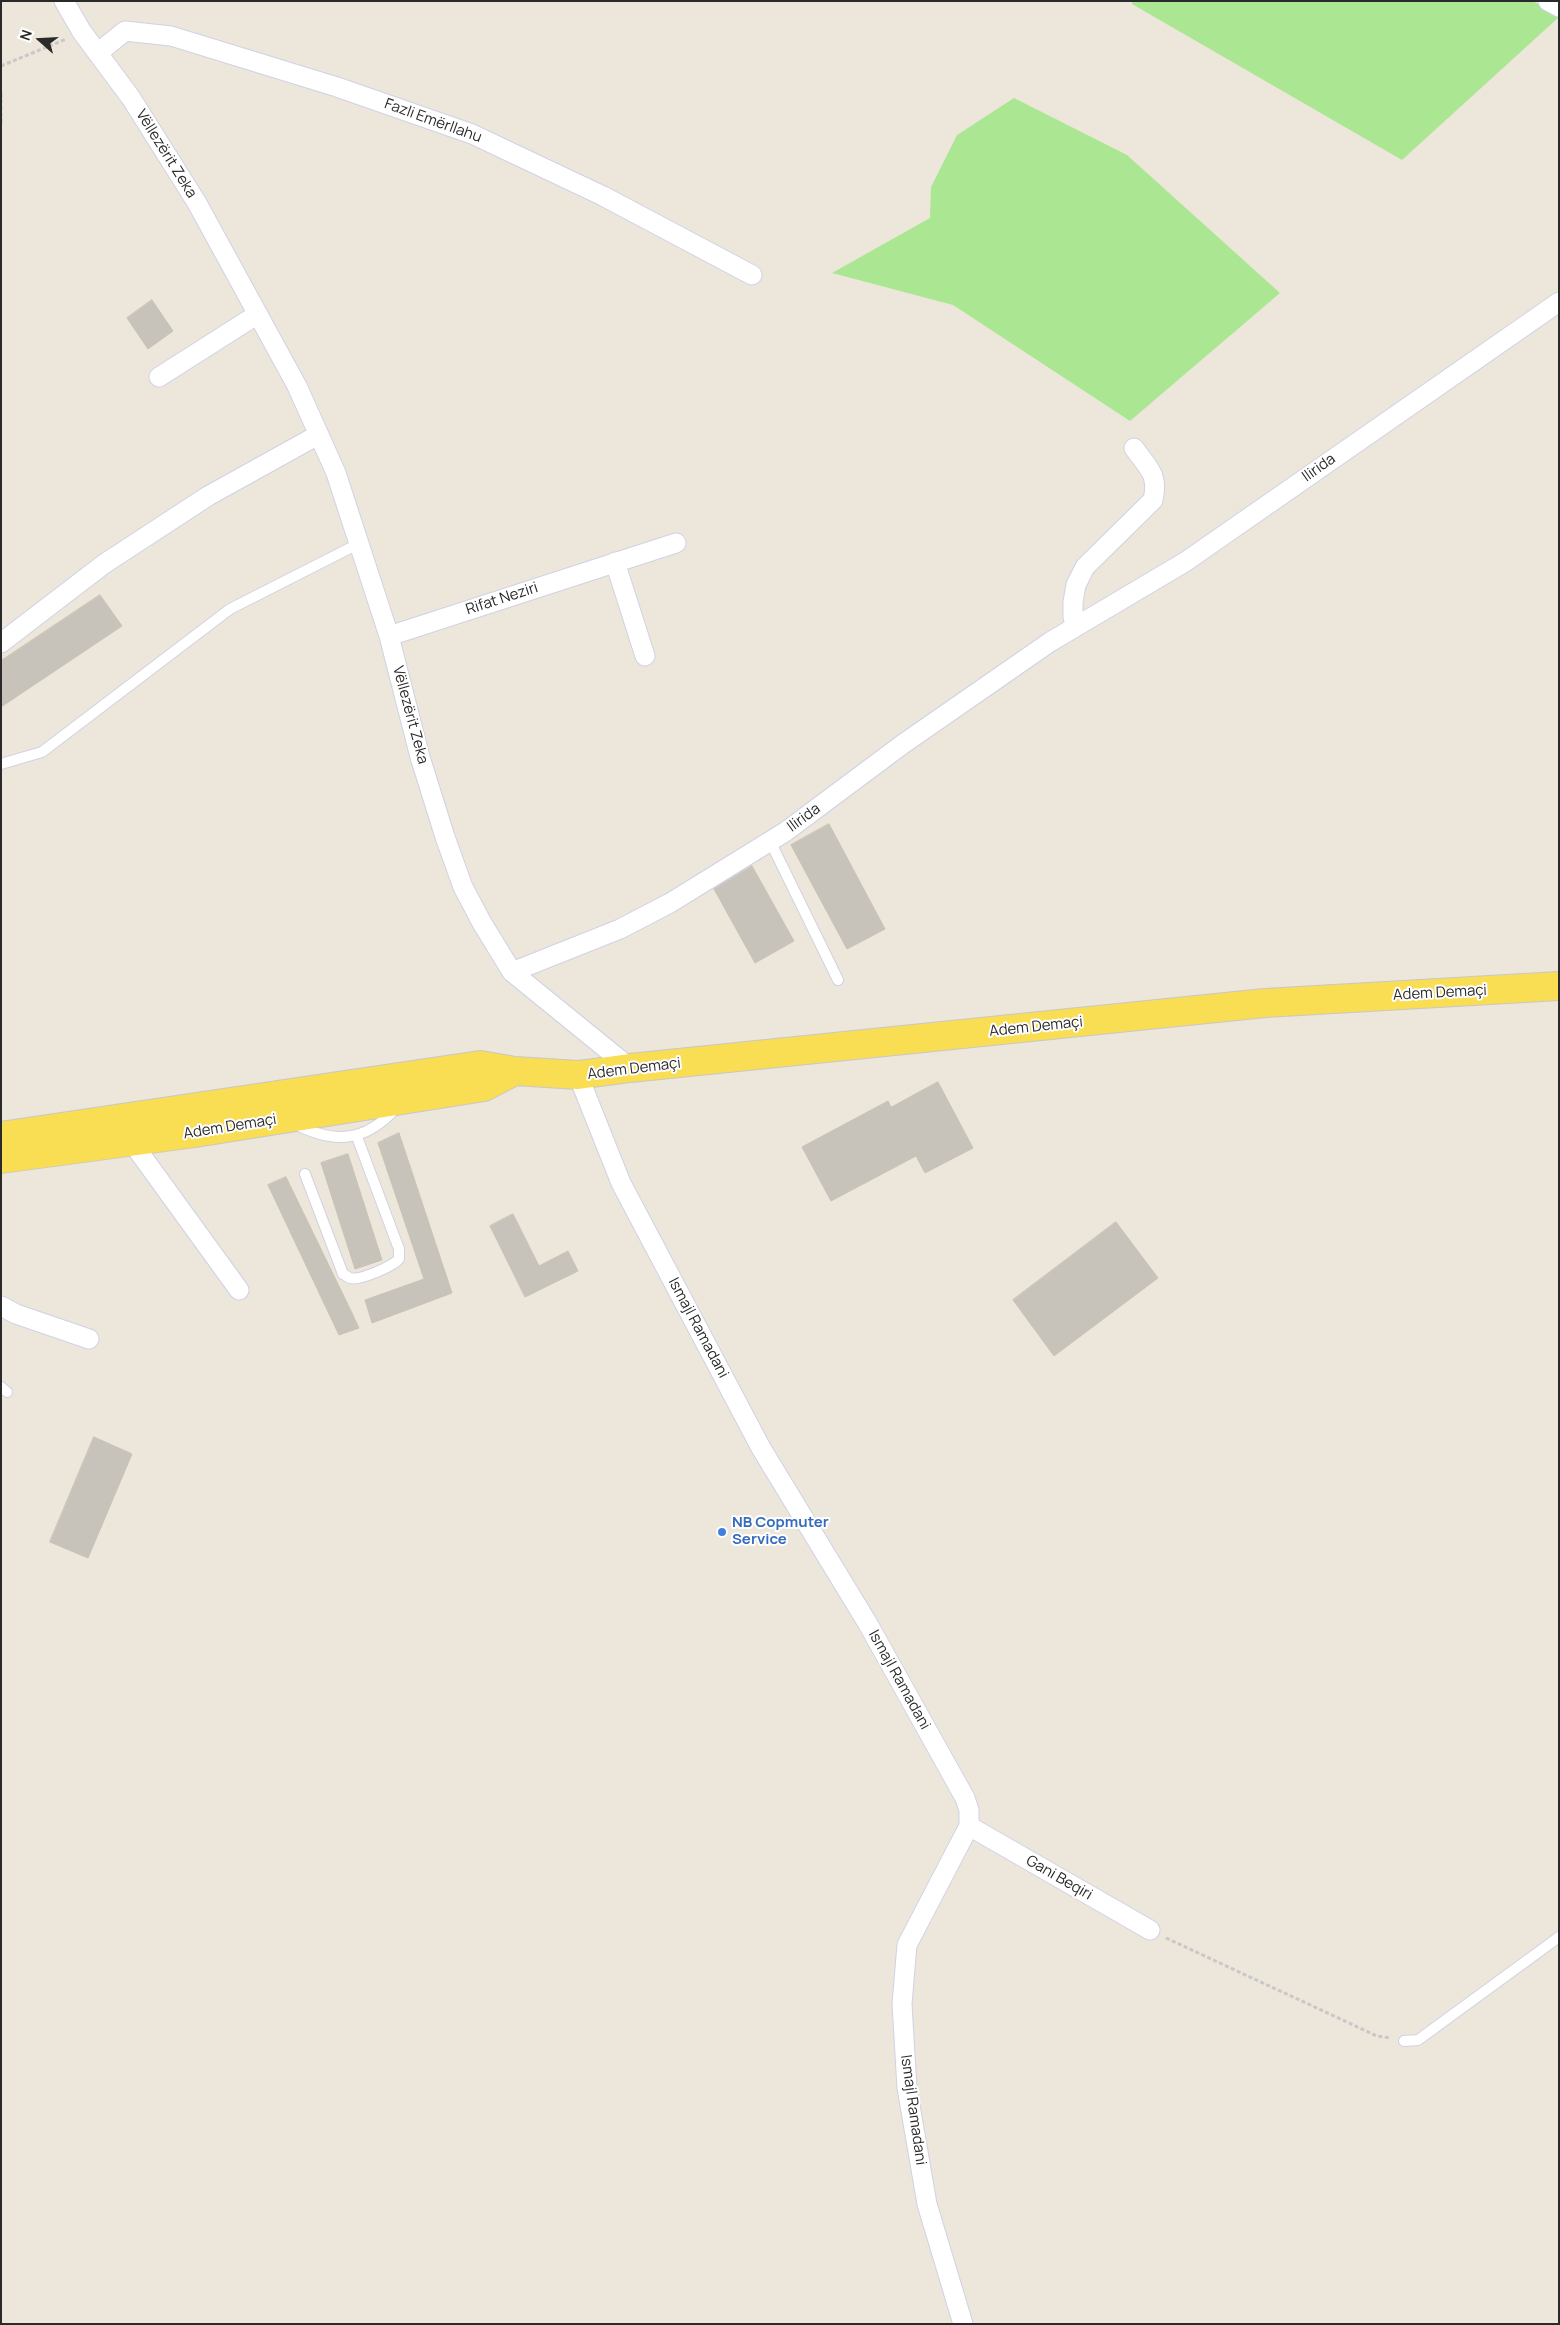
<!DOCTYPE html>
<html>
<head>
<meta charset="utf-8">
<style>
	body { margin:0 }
	#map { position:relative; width:1560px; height:2325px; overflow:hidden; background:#ede6db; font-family:Manrope,sans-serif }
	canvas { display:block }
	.frame { position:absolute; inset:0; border:2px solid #2a2a2a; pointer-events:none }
	.north { position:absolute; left:15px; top:15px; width:50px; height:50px; -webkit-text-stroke:4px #fff; paint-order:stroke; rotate:289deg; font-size:14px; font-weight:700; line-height:20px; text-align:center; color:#2a2a2a }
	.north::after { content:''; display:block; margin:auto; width:18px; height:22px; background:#2a2a2a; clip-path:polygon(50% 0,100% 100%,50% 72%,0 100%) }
</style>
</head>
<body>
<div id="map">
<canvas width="1560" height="2325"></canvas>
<div class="frame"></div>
<div class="north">N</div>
</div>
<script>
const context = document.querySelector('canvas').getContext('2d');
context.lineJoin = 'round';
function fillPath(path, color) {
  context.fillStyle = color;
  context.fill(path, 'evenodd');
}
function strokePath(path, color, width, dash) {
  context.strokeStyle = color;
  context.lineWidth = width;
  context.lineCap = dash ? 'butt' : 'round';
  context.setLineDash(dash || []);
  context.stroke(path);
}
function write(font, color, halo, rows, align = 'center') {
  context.font = font + ' Manrope,sans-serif';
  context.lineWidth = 4;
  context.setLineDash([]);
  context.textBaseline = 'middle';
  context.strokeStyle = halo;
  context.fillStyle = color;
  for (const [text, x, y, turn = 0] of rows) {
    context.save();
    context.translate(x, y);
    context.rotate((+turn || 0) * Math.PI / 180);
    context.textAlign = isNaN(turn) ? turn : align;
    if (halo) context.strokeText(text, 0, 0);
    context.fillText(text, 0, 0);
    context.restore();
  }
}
fillPath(new Path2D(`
	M 1133,1 L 1533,1 L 1559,17 L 1402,160 L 1132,4 Z
	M 1014,98 L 1127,155 L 1280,293 L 1130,421 L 953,305 L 832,273 L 930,218 L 931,187 L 957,135 Z`), '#abe793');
const building = new Path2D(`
	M 152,300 L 173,331 L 148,349 L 127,318 Z
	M 100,595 L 122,626 L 1,707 L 1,661 Z
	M 829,824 L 885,929 L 847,949 L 791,845 Z
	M 752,866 L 794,941 L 755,963 L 714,889 Z
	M 938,1082 L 973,1148 L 925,1173 L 916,1156 L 831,1201 L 802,1147 L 888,1101 L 891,1107 Z
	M 399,1133 L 452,1293 L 372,1323 L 365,1300 L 424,1279 L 378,1143 Z
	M 348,1154 L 382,1260 L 355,1269 L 321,1163 Z
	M 286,1177 L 351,1311 L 359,1328 L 339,1335 L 268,1185 Z
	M 513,1214 L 539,1266 L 568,1251 L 578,1271 L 525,1297 L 490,1226 Z
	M 1116,1222 L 1158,1278 L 1054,1356 L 1013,1300 Z
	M 94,1437 L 132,1454 L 88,1558 L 50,1542 Z`);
fillPath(building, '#c8c3ba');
strokePath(building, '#c8c2b4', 1);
const service = new Path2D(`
	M 1,764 L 42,752 L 230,609 L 358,544
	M 770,841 L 838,980
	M 293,1123 C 333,1144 365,1143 396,1108
	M 305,1174 L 343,1274 C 344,1274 349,1278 350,1278 C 360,1281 393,1266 399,1259 L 399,1249 L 357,1137
	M 1,1387 L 7,1392
	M 1404,2041 L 1418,2040 L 1559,1937`);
const minor = new Path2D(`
	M 64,1 L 82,32 L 131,98 L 197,203 L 297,386 L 336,473 L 389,636 L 420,757 L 445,837 L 463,887 L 482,923 L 512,972 L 630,1068
	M 1548,1 L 1559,7
	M 99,52 L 125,31 L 171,36 L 337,87 L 472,134 L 603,196 L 752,275
	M 159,377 L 258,314
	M 615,562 L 645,656
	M 1076,627 L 1073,617 L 1073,602 L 1076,585 L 1085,567 L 1153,500 C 1159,474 1148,468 1134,448
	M 389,636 L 676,543
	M 1,643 L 104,564 L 208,496 L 318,435
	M 512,972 L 620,929 L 670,903 L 785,832 L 903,744 L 1050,642 L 1185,562 L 1559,302
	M 578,1075 L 621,1183 L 761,1448 L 868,1624 L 965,1798 L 969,1810 L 969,1826 L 907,1945 L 902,2004 L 907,2088 L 927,2204 L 963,2324
	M 131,1141 L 239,1290
	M 1,1306 L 16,1314 L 89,1339
	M 969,1826 L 1150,1930`);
const primary = new Path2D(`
	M 1,1136 L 480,1065 L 515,1071 L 578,1075 L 630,1068 L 1265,1003 L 1559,986
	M 1,1159 L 195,1133 L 484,1087 L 515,1071`);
strokePath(service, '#d0d2e4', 12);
strokePath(minor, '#d0d2e4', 21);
strokePath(primary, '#c8c8c8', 30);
strokePath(new Path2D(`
	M 1,66 L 66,39
	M 1,93 L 1,124
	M 1166,1938 L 1377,2036 L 1391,2038`), '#c8c8c8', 3, [4, 2.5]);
strokePath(service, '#fff', 10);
strokePath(minor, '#fff', 19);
strokePath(primary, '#f9dd53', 28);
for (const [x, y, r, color] of [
	[722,1532,5,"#3f7fe0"]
]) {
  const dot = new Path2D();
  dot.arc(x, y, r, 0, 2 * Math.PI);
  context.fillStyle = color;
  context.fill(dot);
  strokePath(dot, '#fff', 2);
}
write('15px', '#2a2a2a', '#fff', [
	["Fazli Emërllahu",433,121,20],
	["Vëllezërit Zeka",166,154,58],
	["Ilirida",1319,468,-35],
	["Rifat Neziri",502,599,-18],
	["Vëllezërit Zeka",410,715,75],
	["Ilirida",804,818,-36],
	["Adem Demaçi",1440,993,-3],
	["Adem Demaçi",1036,1027,-6],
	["Adem Demaçi",634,1069,-7],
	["Adem Demaçi",230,1127,-9],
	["Ismajl Ramadani",698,1328,62],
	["Ismajl Ramadani",899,1680,61],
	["Gani Beqiri",1059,1878,30],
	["Ismajl Ramadani",913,2110,82]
]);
write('bold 15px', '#366cbe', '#fff', [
	["NB Copmuter",732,1523],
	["Service",732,1540]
], 'left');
</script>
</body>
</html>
